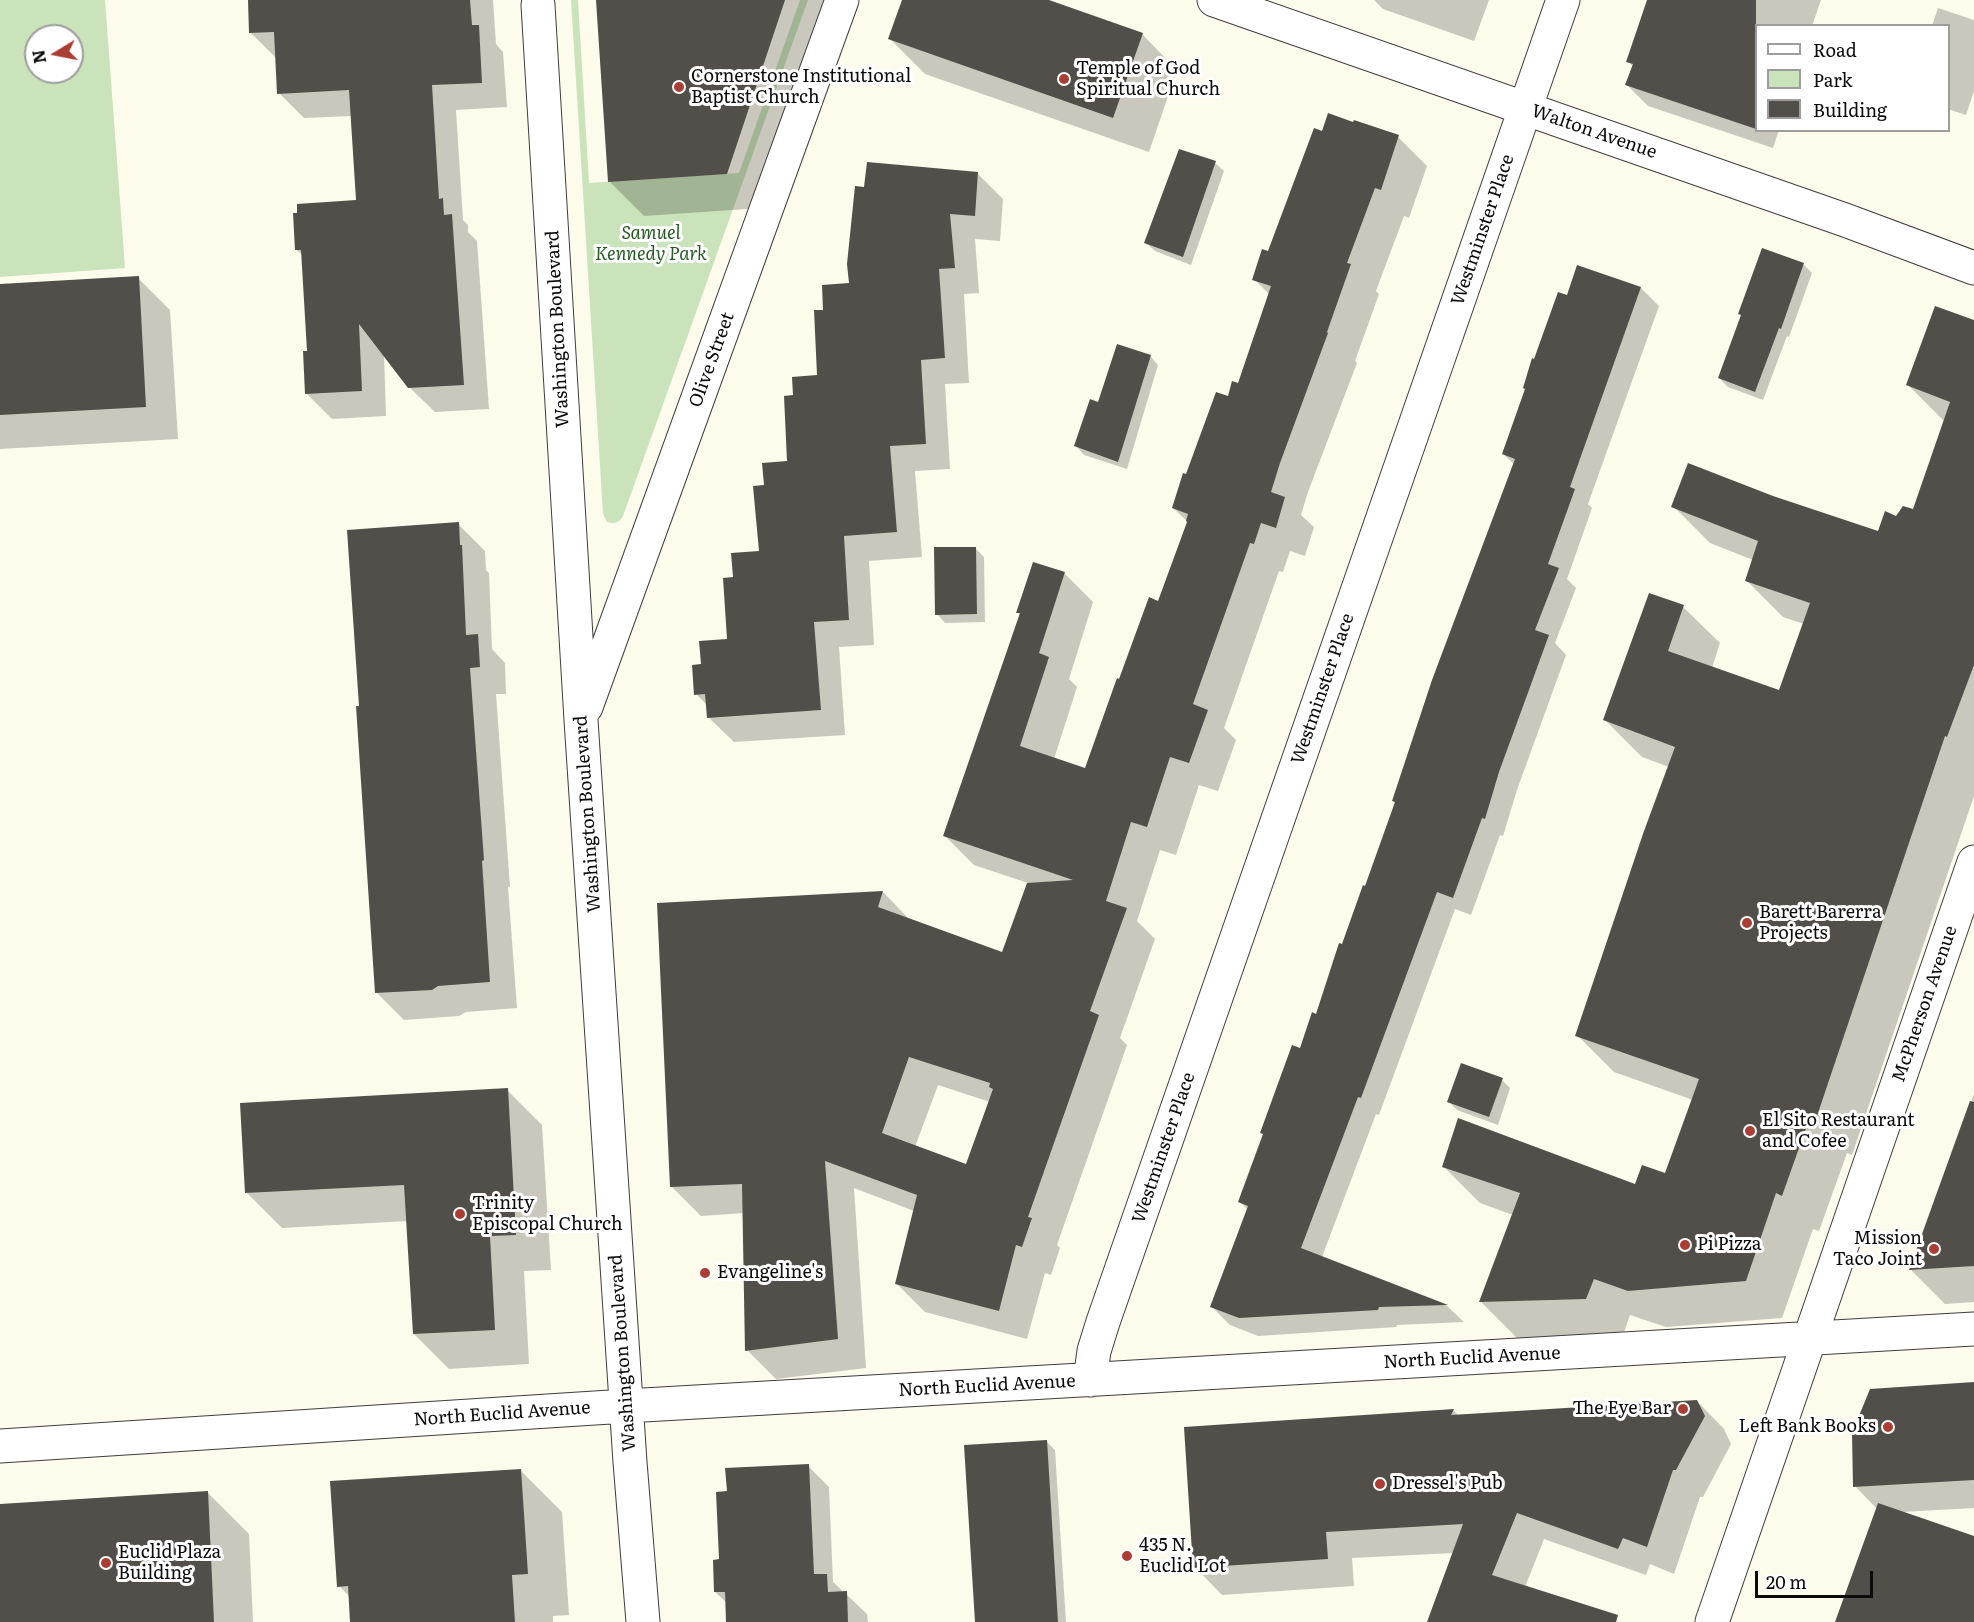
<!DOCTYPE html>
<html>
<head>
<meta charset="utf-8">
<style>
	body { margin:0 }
	#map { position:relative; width:1974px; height:1622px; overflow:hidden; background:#fdfbec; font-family:Literata,serif }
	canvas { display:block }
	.legend { position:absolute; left:1755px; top:24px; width:195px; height:108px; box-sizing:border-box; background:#fff; border:2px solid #9d9d9d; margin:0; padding:8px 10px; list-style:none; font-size:18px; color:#0b0b0b }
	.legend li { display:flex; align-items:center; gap:12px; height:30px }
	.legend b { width:30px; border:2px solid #9d9d9d }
	.north { position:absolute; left:24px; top:24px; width:60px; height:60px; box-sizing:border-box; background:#fff; border:2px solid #9d9d9d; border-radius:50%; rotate:260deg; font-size:16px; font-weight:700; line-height:24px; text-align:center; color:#0b0b0b }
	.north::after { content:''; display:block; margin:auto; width:21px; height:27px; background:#aa3d34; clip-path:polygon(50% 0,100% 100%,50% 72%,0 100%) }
	.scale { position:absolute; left:1755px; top:1571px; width:118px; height:27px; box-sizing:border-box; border:3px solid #0b0b0b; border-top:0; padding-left:8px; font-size:18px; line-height:21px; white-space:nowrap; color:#0b0b0b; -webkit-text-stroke:4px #fff; paint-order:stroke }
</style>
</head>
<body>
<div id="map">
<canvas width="1974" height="1622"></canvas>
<ul class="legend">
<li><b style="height:8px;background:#fff"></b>Road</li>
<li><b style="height:16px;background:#cae3ba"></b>Park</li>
<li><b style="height:16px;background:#524e49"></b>Building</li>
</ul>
<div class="north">N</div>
<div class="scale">20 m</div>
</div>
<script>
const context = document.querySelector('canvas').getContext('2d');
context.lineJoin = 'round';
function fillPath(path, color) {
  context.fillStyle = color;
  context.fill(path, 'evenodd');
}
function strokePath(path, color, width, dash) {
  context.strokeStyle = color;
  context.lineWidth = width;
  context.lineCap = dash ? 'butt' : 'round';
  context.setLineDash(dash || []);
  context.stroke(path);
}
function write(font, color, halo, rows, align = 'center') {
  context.font = font + ' Literata,serif';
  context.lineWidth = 6;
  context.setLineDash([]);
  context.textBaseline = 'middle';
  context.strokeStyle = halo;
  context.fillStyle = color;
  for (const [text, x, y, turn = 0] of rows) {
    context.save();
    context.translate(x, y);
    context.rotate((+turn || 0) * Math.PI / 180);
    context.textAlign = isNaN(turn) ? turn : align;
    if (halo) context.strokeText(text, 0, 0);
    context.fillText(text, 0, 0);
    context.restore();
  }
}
fillPath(new Path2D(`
	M 0,0 L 105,0 L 125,268 L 0,277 ZM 36,36 L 72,36 L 72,72 L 36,72 Z
	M 571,0 L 578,0 L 589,183 L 739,173 L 800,0 L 808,0 L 623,516 C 619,523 615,524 607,522 L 603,514 Z`), '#cae3ba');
fillPath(new Path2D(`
	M 249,0 L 493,0 L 496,44 L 503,52 L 507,107 L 456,110 L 463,220 L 468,225 L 468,232 L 477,241 L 489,409 L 435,412 L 409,387 L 384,354 L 386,416 L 332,419 L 307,394 L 308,353 L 303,256 L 297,250 L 357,202 L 352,116 L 304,118 L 279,93 L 277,59 L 251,33 Z
	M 597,0 L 832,0 L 762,208 L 644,216 L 609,181 Z
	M 904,0 L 1045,0 L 1142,34 L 1177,70 L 1149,152 L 925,74 L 890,39 Z
	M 1374,0 L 1489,0 L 1474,41 L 1383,9 Z
	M 1655,0 L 1821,0 L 1812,26 L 1756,26 L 1756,130 L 1779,130 L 1773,148 L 1648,106 L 1627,85 L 1633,67 L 1628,61 Z
	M 1938,8 L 1974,20 L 1974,91 L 1966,115 L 1948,109 L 1948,26 L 1932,26 Z
	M 1323,132 L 1398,137 L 1427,166 L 1409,218 L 1404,216 L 1376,291 L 1379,294 L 1355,361 L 1357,363 L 1308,492 L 1301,515 L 1314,527 L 1305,556 L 1290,551 L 1283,572 L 1279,571 L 1224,728 L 1236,740 L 1218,791 L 1199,785 L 1176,855 L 1160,850 L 1137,921 L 1155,939 L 1120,1038 L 1127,1045 L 1057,1245 L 1060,1248 L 1051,1275 L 1045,1273 L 1027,1339 L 925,1312 L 896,1283 L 914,1211 L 854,1188 L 866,1368 L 776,1379 L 747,1350 L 744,1213 L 701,1216 L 672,1187 L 658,904 L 883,892 L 911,921 L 1003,954 L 1028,883 L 974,865 L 945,836 L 1021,616 L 1018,613 L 1034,564 L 1064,573 L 1093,602 L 1069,679 L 1077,687 L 1054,759 L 1086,770 L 1120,680 L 1159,603 L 1189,523 L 1173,508 L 1187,476 L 1229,398 L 1239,385 L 1270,295 L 1254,279 L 1269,253 ZM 938,1085 L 990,1102 L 967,1166 L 915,1147 Z
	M 1215,163 L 1224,171 L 1191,265 L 1155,251 L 1146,243 Z
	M 978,174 L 1003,199 L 1000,241 L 975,239 L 979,293 L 964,294 L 969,383 L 945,384 L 950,469 L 915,471 L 922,557 L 869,561 L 874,645 L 839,647 L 845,735 L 734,742 L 708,717 L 708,706 L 696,694 L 702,665 L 728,640 L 734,579 L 760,552 L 765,486 L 789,462 L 795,397 L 819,376 L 825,311 L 850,285 Z
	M 1803,264 L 1812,273 L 1789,337 L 1787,336 L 1763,400 L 1728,387 L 1719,378 Z
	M 1578,267 L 1641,288 L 1659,306 L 1588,504 L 1592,508 L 1567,579 L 1576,588 L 1555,643 L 1566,655 L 1517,790 L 1503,836 L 1500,835 L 1471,915 L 1455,909 L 1379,1115 L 1376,1114 L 1322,1257 L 1447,1306 L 1464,1322 L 1397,1325 L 1396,1327 L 1258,1336 L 1230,1325 L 1212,1307 L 1248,1210 L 1240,1202 L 1317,1016 L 1366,888 L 1396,803 L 1393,801 L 1515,465 L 1503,454 L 1535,361 L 1568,297 Z
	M 138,278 L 170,310 L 178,439 L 0,449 L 0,285 Z
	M 1974,322 L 1974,796 L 1852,1155 L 1847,1153 L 1819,1231 L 1813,1229 L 1782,1318 L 1666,1327 L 1630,1315 L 1623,1335 L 1518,1339 L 1481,1302 L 1513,1215 L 1480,1203 L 1443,1166 L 1636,1186 L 1666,1175 L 1693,1100 L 1614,1072 L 1577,1035 L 1669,767 L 1642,757 L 1605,720 L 1683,607 L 1720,643 L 1712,668 L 1780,692 L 1804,624 L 1783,617 L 1746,580 L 1753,560 L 1710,543 L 1673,506 L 1773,498 L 1878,533 L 1897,517 L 1914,511 L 1945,422 L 1908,385 Z
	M 1150,356 L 1158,365 L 1127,469 L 1084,455 L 1076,446 L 1099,404 Z
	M 458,524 L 485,551 L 486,570 L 489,573 L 492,649 L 505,663 L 506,694 L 496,694 L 510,887 L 508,887 L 517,1008 L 466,1012 L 459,1016 L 404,1020 L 377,993 L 361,707 Z
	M 975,548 L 984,557 L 985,622 L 945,623 L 937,614 Z
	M 1502,1080 L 1510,1088 L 1498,1125 L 1457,1110 L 1449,1102 Z
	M 507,1090 L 542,1125 L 551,1270 L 524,1271 L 529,1364 L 449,1369 L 414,1334 L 408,1221 L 282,1228 L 247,1193 Z
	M 1974,1094 L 1974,1302 L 1945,1304 L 1911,1270 Z
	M 1974,1383 L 1974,1508 L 1902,1512 L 1974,1537 L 1974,1622 L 1837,1622 L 1877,1509 L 1855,1486 Z
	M 1697,1401 L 1724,1429 L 1731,1444 L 1703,1497 L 1700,1497 L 1674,1574 L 1650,1564 L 1646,1575 L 1544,1539 L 1525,1587 L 1613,1622 L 1428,1622 L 1454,1553 L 1352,1558 L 1354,1586 L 1222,1595 L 1195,1567 L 1453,1410 L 1459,1416 Z
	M 1046,1441 L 1055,1450 L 1066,1622 L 977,1622 Z
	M 808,1466 L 829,1487 L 833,1582 L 867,1614 L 868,1622 L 727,1622 L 727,1603 L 715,1592 L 728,1493 Z
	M 520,1470 L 562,1512 L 569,1615 L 553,1616 L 553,1622 L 352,1622 L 350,1597 L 339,1586 Z
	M 208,1493 L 249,1534 L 253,1622 L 0,1622 L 0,1506 Z`), '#0003');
fillPath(new Path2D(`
	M 248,0 L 470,0 L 472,25 L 479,25 L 482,83 L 432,85 L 439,199 L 443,198 L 444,215 L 452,214 L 464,385 L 408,388 L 359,324 L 362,391 L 305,394 L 303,351 L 307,351 L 301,250 L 295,250 L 293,213 L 297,213 L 297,204 L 356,200 L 349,90 L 277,94 L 274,32 L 249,33 Z
	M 596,0 L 785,0 L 727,174 L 608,182 Z
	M 902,0 L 1049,0 L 1143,33 L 1113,118 L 888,39 Z
	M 1647,0 L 1756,0 L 1756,129 L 1625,85 L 1633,64 L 1626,62 Z
	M 1328,113 L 1353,122 L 1354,120 L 1399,135 L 1381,190 L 1375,188 L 1347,263 L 1351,264 L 1327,332 L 1328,333 L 1280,463 L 1271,492 L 1285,497 L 1276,528 L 1261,523 L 1254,544 L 1250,543 L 1193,704 L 1208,710 L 1189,763 L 1170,757 L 1147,827 L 1131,822 L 1106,901 L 1127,908 L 1090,1011 L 1099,1015 L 1028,1217 L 1032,1218 L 1022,1247 L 1016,1245 L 999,1311 L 895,1284 L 917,1195 L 825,1161 L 838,1339 L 745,1351 L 742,1184 L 670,1187 L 657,903 L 883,891 L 878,907 L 1002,952 L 1027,883 L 1073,880 L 943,836 L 1020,613 L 1016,613 L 1033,562 L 1065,572 L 1039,653 L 1049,657 L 1020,746 L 1085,768 L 1117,678 L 1119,679 L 1149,597 L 1158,601 L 1187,522 L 1186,521 L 1188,514 L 1172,508 L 1183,473 L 1186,474 L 1216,392 L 1228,396 L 1232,381 L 1238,383 L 1271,286 L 1252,280 L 1262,249 L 1268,251 L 1314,128 L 1322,131 ZM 909,1057 L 990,1083 L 989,1087 L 993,1089 L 966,1164 L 882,1133 Z
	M 1179,149 L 1216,161 L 1183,257 L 1144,243 Z
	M 867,162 L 978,172 L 975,216 L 950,214 L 955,268 L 939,269 L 945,358 L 921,360 L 926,444 L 890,446 L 897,532 L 844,536 L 849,620 L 814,622 L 821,710 L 707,718 L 705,694 L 694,695 L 692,665 L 701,664 L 699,641 L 727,639 L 723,578 L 733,577 L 731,553 L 759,551 L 753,486 L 764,485 L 762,463 L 787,461 L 784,396 L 793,395 L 792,377 L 817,375 L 814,310 L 823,310 L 822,285 L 849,283 L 847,264 L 855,186 L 864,187 Z
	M 1762,248 L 1804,263 L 1781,329 L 1779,328 L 1755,392 L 1718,378 L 1741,315 L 1738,314 Z
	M 1577,265 L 1641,287 L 1570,487 L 1575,489 L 1548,564 L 1559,568 L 1535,630 L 1549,635 L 1499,772 L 1485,819 L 1482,818 L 1453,898 L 1437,892 L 1361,1098 L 1358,1097 L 1301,1248 L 1448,1305 L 1379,1307 L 1378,1310 L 1239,1318 L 1210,1307 L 1248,1206 L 1238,1202 L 1263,1134 L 1260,1133 L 1292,1045 L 1300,1048 L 1312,1012 L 1316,1014 L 1339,943 L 1342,944 L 1363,885 L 1365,886 L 1395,802 L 1392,801 L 1432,680 L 1515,459 L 1502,454 L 1525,389 L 1523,388 L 1532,358 L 1534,359 L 1558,292 L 1567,295 Z
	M 139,276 L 146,407 L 0,415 L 0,284 Z
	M 1935,306 L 1974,320 L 1974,665 L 1947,737 L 1945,736 L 1816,1119 L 1810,1117 L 1782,1196 L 1776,1193 L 1746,1281 L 1628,1291 L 1594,1279 L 1586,1299 L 1479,1302 L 1520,1193 L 1442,1167 L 1458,1118 L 1635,1184 L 1642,1165 L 1665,1173 L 1699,1079 L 1575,1036 L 1644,831 L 1675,747 L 1603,720 L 1649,593 L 1684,605 L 1668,651 L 1779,690 L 1810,603 L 1745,581 L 1758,541 L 1671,507 L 1688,463 L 1773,496 L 1878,531 L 1885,511 L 1896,516 L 1903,506 L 1913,509 L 1950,402 L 1906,385 Z
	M 1117,344 L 1151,355 L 1118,462 L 1074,446 L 1090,399 L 1098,402 Z
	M 459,522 L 460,545 L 462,545 L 466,635 L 478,634 L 480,667 L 470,668 L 484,860 L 482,861 L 490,982 L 438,986 L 432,990 L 375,993 L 356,706 L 359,706 L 347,530 Z
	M 934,547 L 976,547 L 977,614 L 935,615 Z
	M 1461,1063 L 1503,1078 L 1489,1117 L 1447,1102 Z
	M 508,1088 L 516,1235 L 490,1236 L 495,1330 L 413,1334 L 404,1185 L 245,1193 L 240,1103 Z
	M 1970,1101 L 1974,1102 L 1974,1266 L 1909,1270 Z
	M 1974,1382 L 1974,1480 L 1853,1487 L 1852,1433 L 1870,1389 Z
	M 1697,1400 L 1705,1416 L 1676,1470 L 1673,1470 L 1647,1547 L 1623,1538 L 1618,1549 L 1517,1513 L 1492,1575 L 1618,1615 L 1616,1622 L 1427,1622 L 1463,1524 L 1326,1532 L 1328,1559 L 1193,1568 L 1184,1427 L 1454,1409 L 1451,1415 Z
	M 1047,1440 L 1058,1622 L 975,1622 L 964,1445 Z
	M 809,1464 L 814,1574 L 827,1574 L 828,1592 L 847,1591 L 848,1622 L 726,1622 L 725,1592 L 714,1592 L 713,1560 L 719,1559 L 716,1492 L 727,1491 L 725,1468 Z
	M 521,1469 L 528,1574 L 512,1575 L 515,1622 L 350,1622 L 348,1586 L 337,1587 L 330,1481 Z
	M 208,1491 L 214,1622 L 0,1622 L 0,1504 Z
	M 1878,1503 L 1974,1536 L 1974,1622 L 1835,1622 Z`), '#524e49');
const minor = new Path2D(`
	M 1214,0 L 1845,220 L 1974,268
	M 538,5 L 581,720 L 630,1462 L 643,1622
	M 586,707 L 842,0
	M 1090,1380 L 1094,1351 L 1103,1322 L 1563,0
	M 0,1446 L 626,1406 L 1974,1329
	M 1712,1622 L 1974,862`);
strokePath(minor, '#3e3e3e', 35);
strokePath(minor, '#fff', 33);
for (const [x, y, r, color] of [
	[1064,79,6,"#aa3d34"],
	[679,87,6,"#aa3d34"],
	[1747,923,6,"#aa3d34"],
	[1750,1131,6,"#aa3d34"],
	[460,1214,6,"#aa3d34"],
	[1685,1245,6,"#aa3d34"],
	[1934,1249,6,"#aa3d34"],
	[705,1273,6,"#aa3d34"],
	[1683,1409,6,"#aa3d34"],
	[1888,1427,6,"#aa3d34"],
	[1380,1484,6,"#aa3d34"],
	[1127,1556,6,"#aa3d34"],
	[106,1563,6,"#aa3d34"]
]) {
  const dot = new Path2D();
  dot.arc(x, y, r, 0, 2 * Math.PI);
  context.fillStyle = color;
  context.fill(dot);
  strokePath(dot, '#fff', 2);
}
write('18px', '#0b0b0b', '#fff', [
	["Temple of God",1076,69],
	["Spiritual Church",1076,90],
	["Cornerstone Institutional",691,77],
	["Baptist Church",691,98],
	["Barett Barerra",1759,913],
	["Projects",1759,934],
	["El Sito Restaurant",1762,1121],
	["and Cofee",1762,1142],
	["Trinity",472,1204],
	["Episcopal Church",472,1225],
	["Mission",1922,1239,"right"],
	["Taco Joint",1922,1260,"right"],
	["Pi Pizza",1697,1245],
	["Evangeline's",717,1273],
	["The Eye Bar",1671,1409,"right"],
	["Left Bank Books",1876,1427,"right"],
	["Dressel's Pub",1392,1484],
	["435 N.",1139,1546],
	["Euclid Lot",1139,1567],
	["Euclid Plaza",118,1553],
	["Building",118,1574]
], 'left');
write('18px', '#0b0b0b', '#fff', [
	["Walton Avenue",1594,132,19],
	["Westminster Place",1483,230,-71],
	["Washington Boulevard",558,329,-93],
	["Olive Street",712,360,-70],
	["Westminster Place",1323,689,-71],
	["Washington Boulevard",588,814,-94],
	["McPherson Avenue",1925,1004,-71],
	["Westminster Place",1164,1148,-71],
	["Washington Boulevard",623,1353,-94],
	["North Euclid Avenue",1472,1358,-3],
	["North Euclid Avenue",987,1386,-3],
	["North Euclid Avenue",502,1414,-4]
]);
write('italic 18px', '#285b24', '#fff', [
	["Samuel",651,234],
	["Kennedy Park",651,255]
]);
</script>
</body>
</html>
